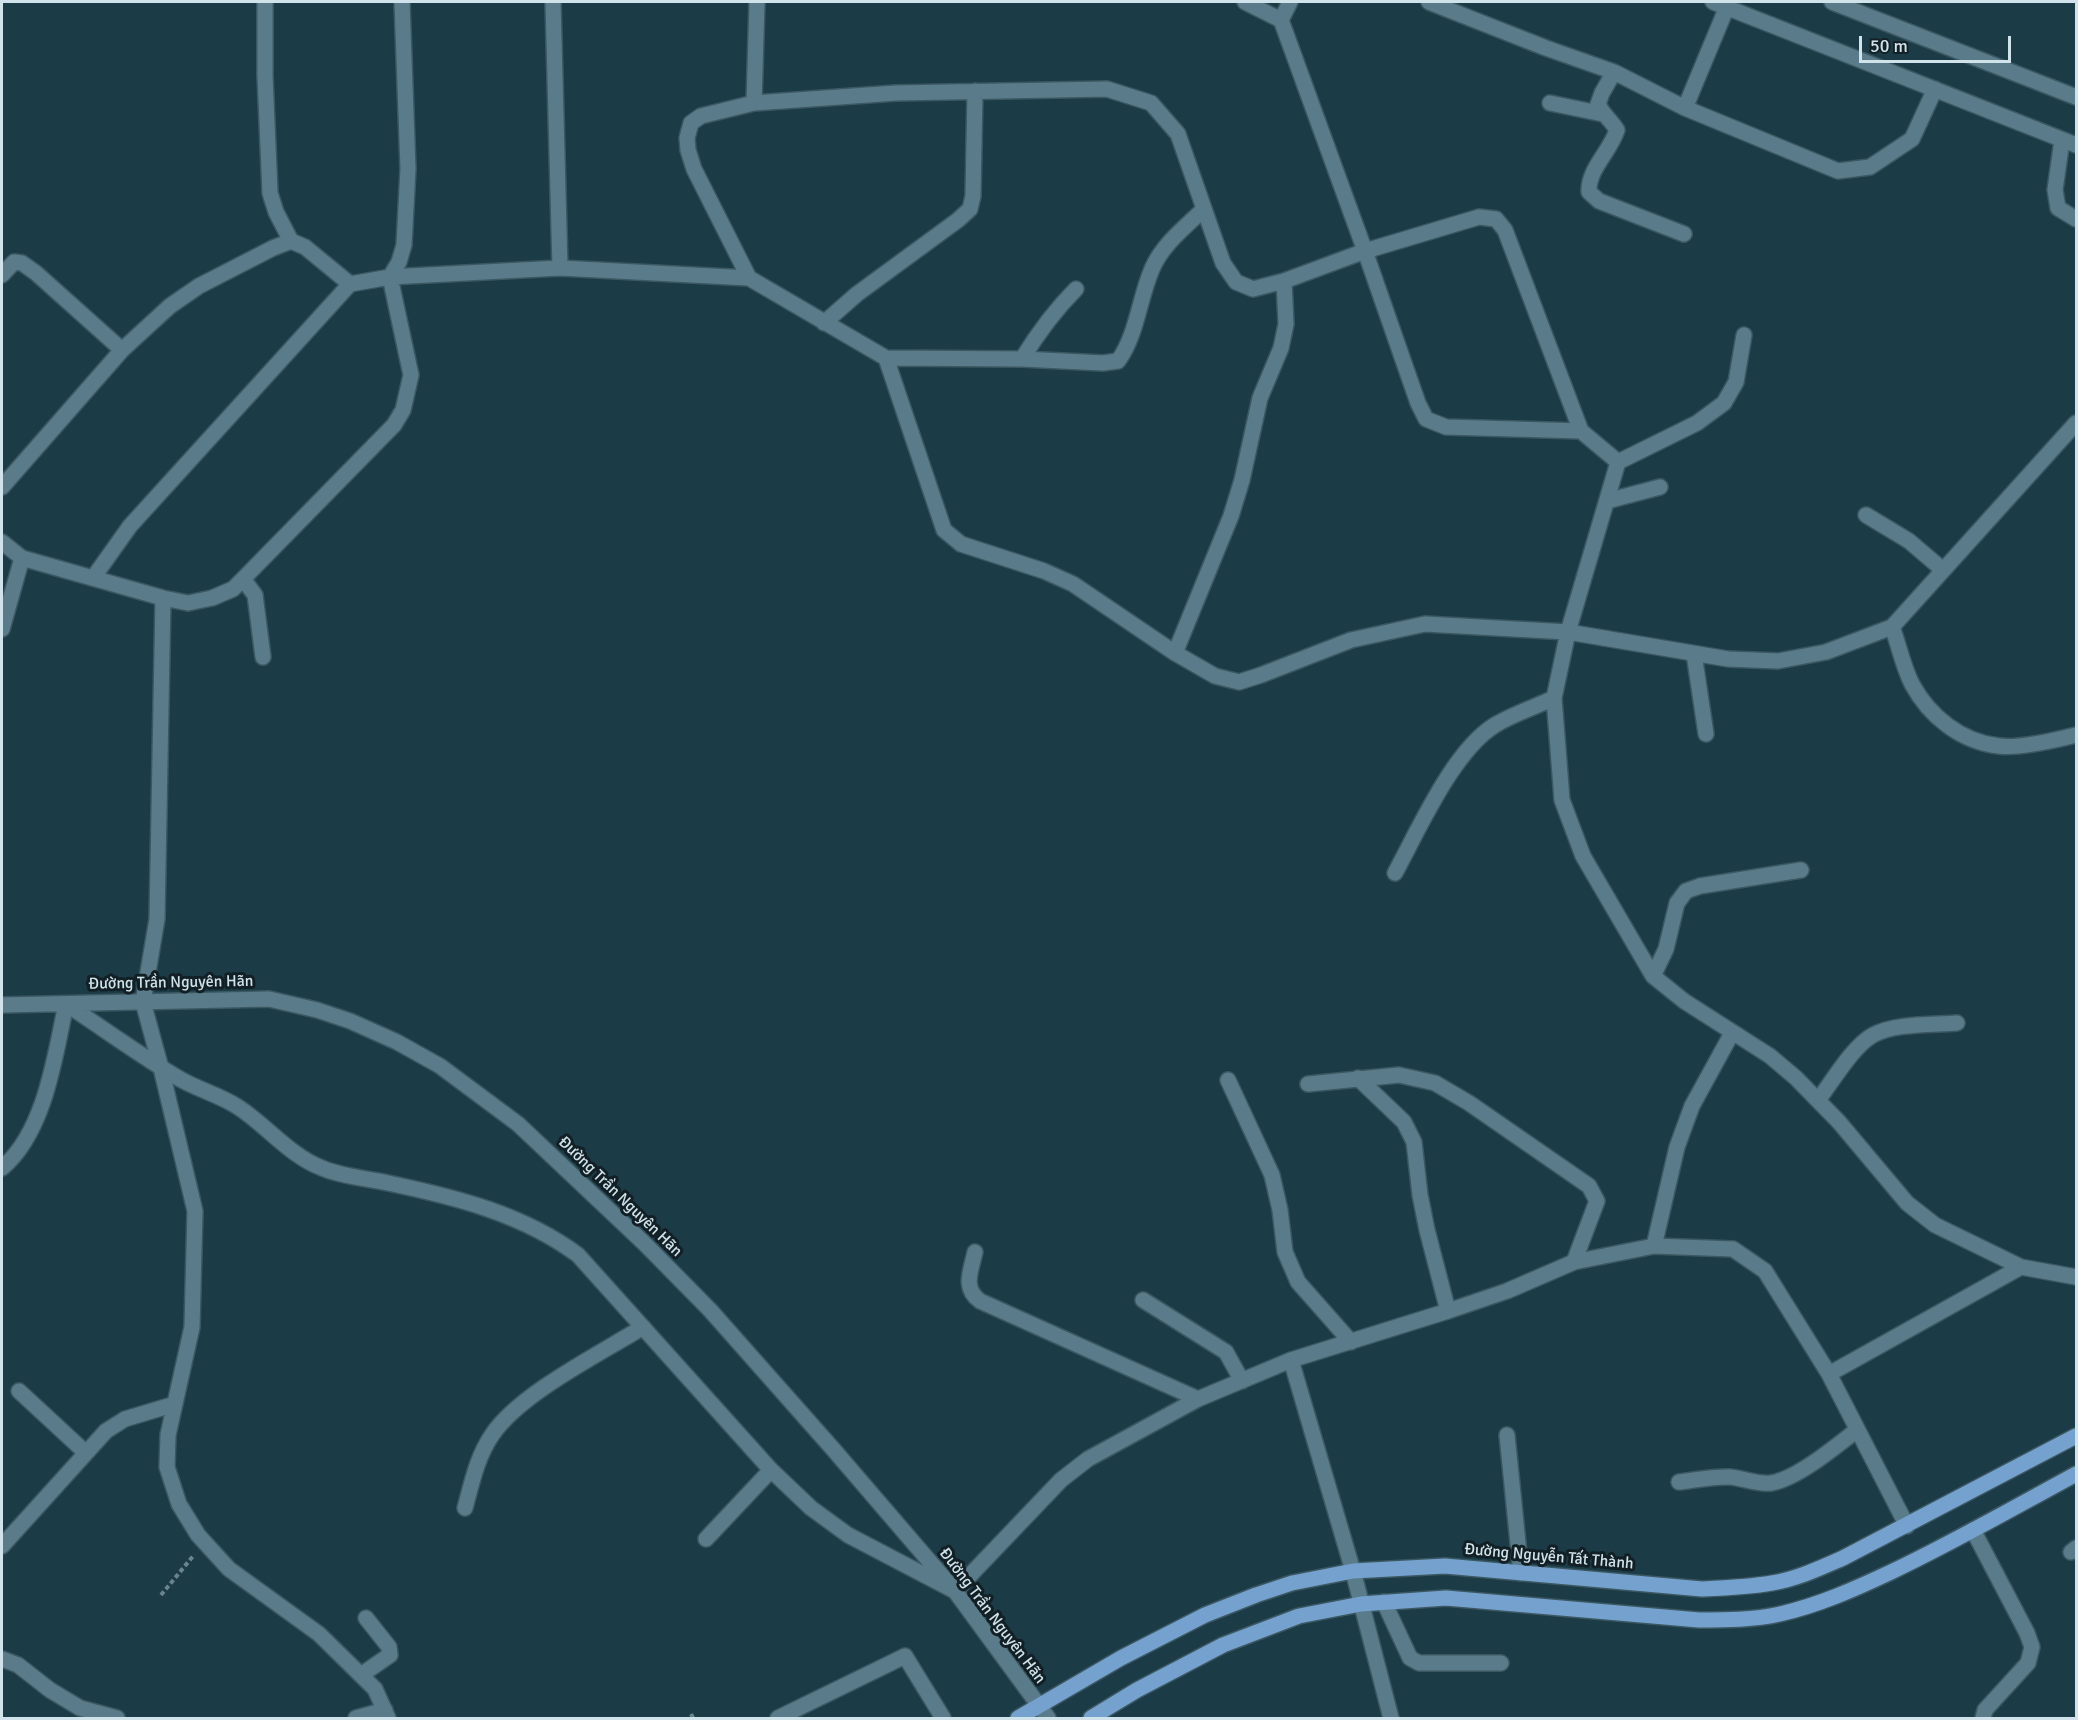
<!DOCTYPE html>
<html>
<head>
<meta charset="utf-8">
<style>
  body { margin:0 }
  #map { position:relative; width:2078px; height:1720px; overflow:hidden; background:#1b3b47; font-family:Signika,sans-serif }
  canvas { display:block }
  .frame { position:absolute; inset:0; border:3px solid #d0e2ea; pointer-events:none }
  .scale { position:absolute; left:1859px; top:36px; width:152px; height:27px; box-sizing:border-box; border:3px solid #d0e2ea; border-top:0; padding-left:8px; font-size:18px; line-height:21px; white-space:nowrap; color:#d0e2ea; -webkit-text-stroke:4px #122026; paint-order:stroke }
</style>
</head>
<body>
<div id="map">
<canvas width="2078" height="1720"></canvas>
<div class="frame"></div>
<div class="scale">50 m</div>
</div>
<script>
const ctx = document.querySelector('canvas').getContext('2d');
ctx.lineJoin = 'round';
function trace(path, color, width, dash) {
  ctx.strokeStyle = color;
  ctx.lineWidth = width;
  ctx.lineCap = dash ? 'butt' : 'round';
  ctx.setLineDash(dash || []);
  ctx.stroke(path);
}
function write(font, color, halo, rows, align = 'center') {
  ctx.font = font + ' Signika,sans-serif';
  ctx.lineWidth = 6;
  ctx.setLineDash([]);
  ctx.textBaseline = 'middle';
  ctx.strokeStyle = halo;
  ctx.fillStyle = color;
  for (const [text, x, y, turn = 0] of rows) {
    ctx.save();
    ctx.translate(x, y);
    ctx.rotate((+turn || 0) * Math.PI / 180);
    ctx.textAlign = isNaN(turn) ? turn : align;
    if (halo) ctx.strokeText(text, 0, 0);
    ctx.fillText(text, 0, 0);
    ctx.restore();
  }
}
const path = new Path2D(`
  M161,1595L194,1555
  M691,1714L693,1718`);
const minor = new Path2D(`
  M265,2V76L270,193L276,212L291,241L305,247L350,284
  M553,2L560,268
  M1245,2L1281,20L1365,251L1418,403L1426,419L1446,427L1581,431
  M1429,2L1546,48L1614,72L1685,108L1838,171L1870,167L1912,139L1935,89
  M1713,2L2076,145
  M1832,2L2076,97
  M1281,20L1290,2
  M1614,72L1602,93L1598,104C1603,115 1611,120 1617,130C1610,152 1588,169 1589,192L1599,201L1684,234
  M754,103L757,2
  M1550,103L1603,114
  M1685,108L1729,2
  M2062,140L2055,190L2058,208L2076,219
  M1204,209C1185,227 1162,245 1152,269C1139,299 1137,335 1118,361L1103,363L1022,359L886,358L749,278L694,169L688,150L687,138L691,123L701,116L754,103L896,93L1107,89L1151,103L1178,134L1223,263L1236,282L1253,289L1284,281L1365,251L1479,217L1496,219L1505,230L1581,431L1618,462
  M2,275L14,262L22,263L36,273L122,350
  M824,323L857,294L958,220L970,209L973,196L975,91
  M886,358L944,530L961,544L1044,571L1073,584L1175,653L1215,676L1239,682L1261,675L1351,640L1425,624L1568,632L1728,659L1778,661L1826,652L1892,627L2076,423
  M1022,359C1038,333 1055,310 1076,289
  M2,487L122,350L170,306L199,286L273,248L291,241
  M1607,501L1660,487
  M1866,515L1909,541L1943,570
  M2,542L22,558L163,598L188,603L212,598L233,589L243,579L394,425L403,410L411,375L390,277L399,262L404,245L408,169L402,2
  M93,578L130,526L350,284L390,277L560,268L749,278
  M243,579L255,595L263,657
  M163,598L157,919L143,1002L161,1068L195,1211L192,1327L168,1435L167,1467L179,1504L198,1535L229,1569L319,1634L375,1689L388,1718
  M1892,627C1899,645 1903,667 1912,684C1929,716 1961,742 1999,746C2019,749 2056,740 2076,735
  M2,629L22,558
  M1175,653L1231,516L1242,480L1260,398L1281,348L1286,324L1284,281
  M1694,654L1706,734
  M1554,698L1568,632L1618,462L1697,423L1724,403L1736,382L1744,335
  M1395,873C1419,829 1453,751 1495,725C1513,714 1535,707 1554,698L1562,800L1583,856L1653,976L1684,1001L1770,1056L1796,1078L1839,1122L1907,1203L1935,1225L2021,1267L2076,1277
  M1653,976L1666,949L1677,903L1686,891L1700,886L1801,870
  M2,1005L269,999L317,1010L350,1021L397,1042L440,1066L518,1124L644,1243L710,1310L833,1449L955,1591L1048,1718
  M1358,1078L1404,1122L1414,1142L1420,1195L1427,1230L1448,1311
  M1228,1080L1272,1175L1280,1210L1285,1252L1298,1282L1351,1342
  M1308,1084L1399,1075L1435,1083L1469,1103L1589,1186L1597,1201L1574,1262
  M1818,1100C1833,1081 1852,1047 1873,1035C1895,1023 1932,1025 1957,1023
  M2,1168C45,1132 55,1056 66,1004C104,1029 141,1056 180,1079C199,1090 220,1095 238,1107C266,1125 290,1156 322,1168C343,1177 366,1178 388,1183C455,1197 523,1214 578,1255L771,1470L811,1508L848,1535L955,1591L1061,1480L1088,1459L1198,1399L1291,1360L1448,1311L1507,1291L1574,1262L1654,1246L1733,1249L1765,1271L1829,1374L1907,1526
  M1654,1246L1677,1147L1692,1106L1732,1033
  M975,1252C971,1271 962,1288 980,1301L1198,1399
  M1143,1300L1226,1352L1242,1381
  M1291,1360L1353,1571L1391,1718
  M1829,1374L2021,1267
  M19,1391L86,1453
  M1507,1435L1521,1573
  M1679,1482C1696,1480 1714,1476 1730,1477C1743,1478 1758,1485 1771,1483C1797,1479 1836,1446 1857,1430
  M465,1508C472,1482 477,1457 492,1435C519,1394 601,1353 643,1327
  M1973,1530L2027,1633L2032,1647L2028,1663L1985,1710L1983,1718
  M706,1539L771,1470
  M2,1546L106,1431L125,1419L175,1404
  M2071,1552L2076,1548
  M1384,1602L1410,1658L1419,1663H1501
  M2,1659L18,1665L50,1690L80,1708L117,1718
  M361,1675L390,1655L389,1647L366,1618
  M356,1718L385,1710
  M778,1718L905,1656L943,1718`);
const major = new Path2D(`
  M1018,1718L1121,1658L1205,1615L1256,1595L1292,1583L1353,1571L1445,1566L1702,1589C1725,1588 1749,1587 1772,1583C1797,1579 1820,1568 1843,1558L2076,1436
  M1091,1718L1137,1690L1223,1645L1299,1616L1361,1604L1446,1598L1699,1620C1726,1620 1753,1620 1780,1614C1819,1605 1855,1589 1891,1572C1954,1542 2015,1507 2076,1474`);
const streetNames = [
  ["Đường Trần Nguyên Hãn",171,983,-1],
  ["Đường Trần Nguyên Hãn",620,1197,44],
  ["Đường Nguyễn Tất Thành",1549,1557,5],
  ["Đường Trần Nguyên Hãn",992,1616,53]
];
trace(minor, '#3b5862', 18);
trace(major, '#3b5862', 18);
trace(path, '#6a848e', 4, [4.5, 3]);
trace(minor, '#5a7c8a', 15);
trace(major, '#75a1ce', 15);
write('16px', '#d0e2ea', '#122026', streetNames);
</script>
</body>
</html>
